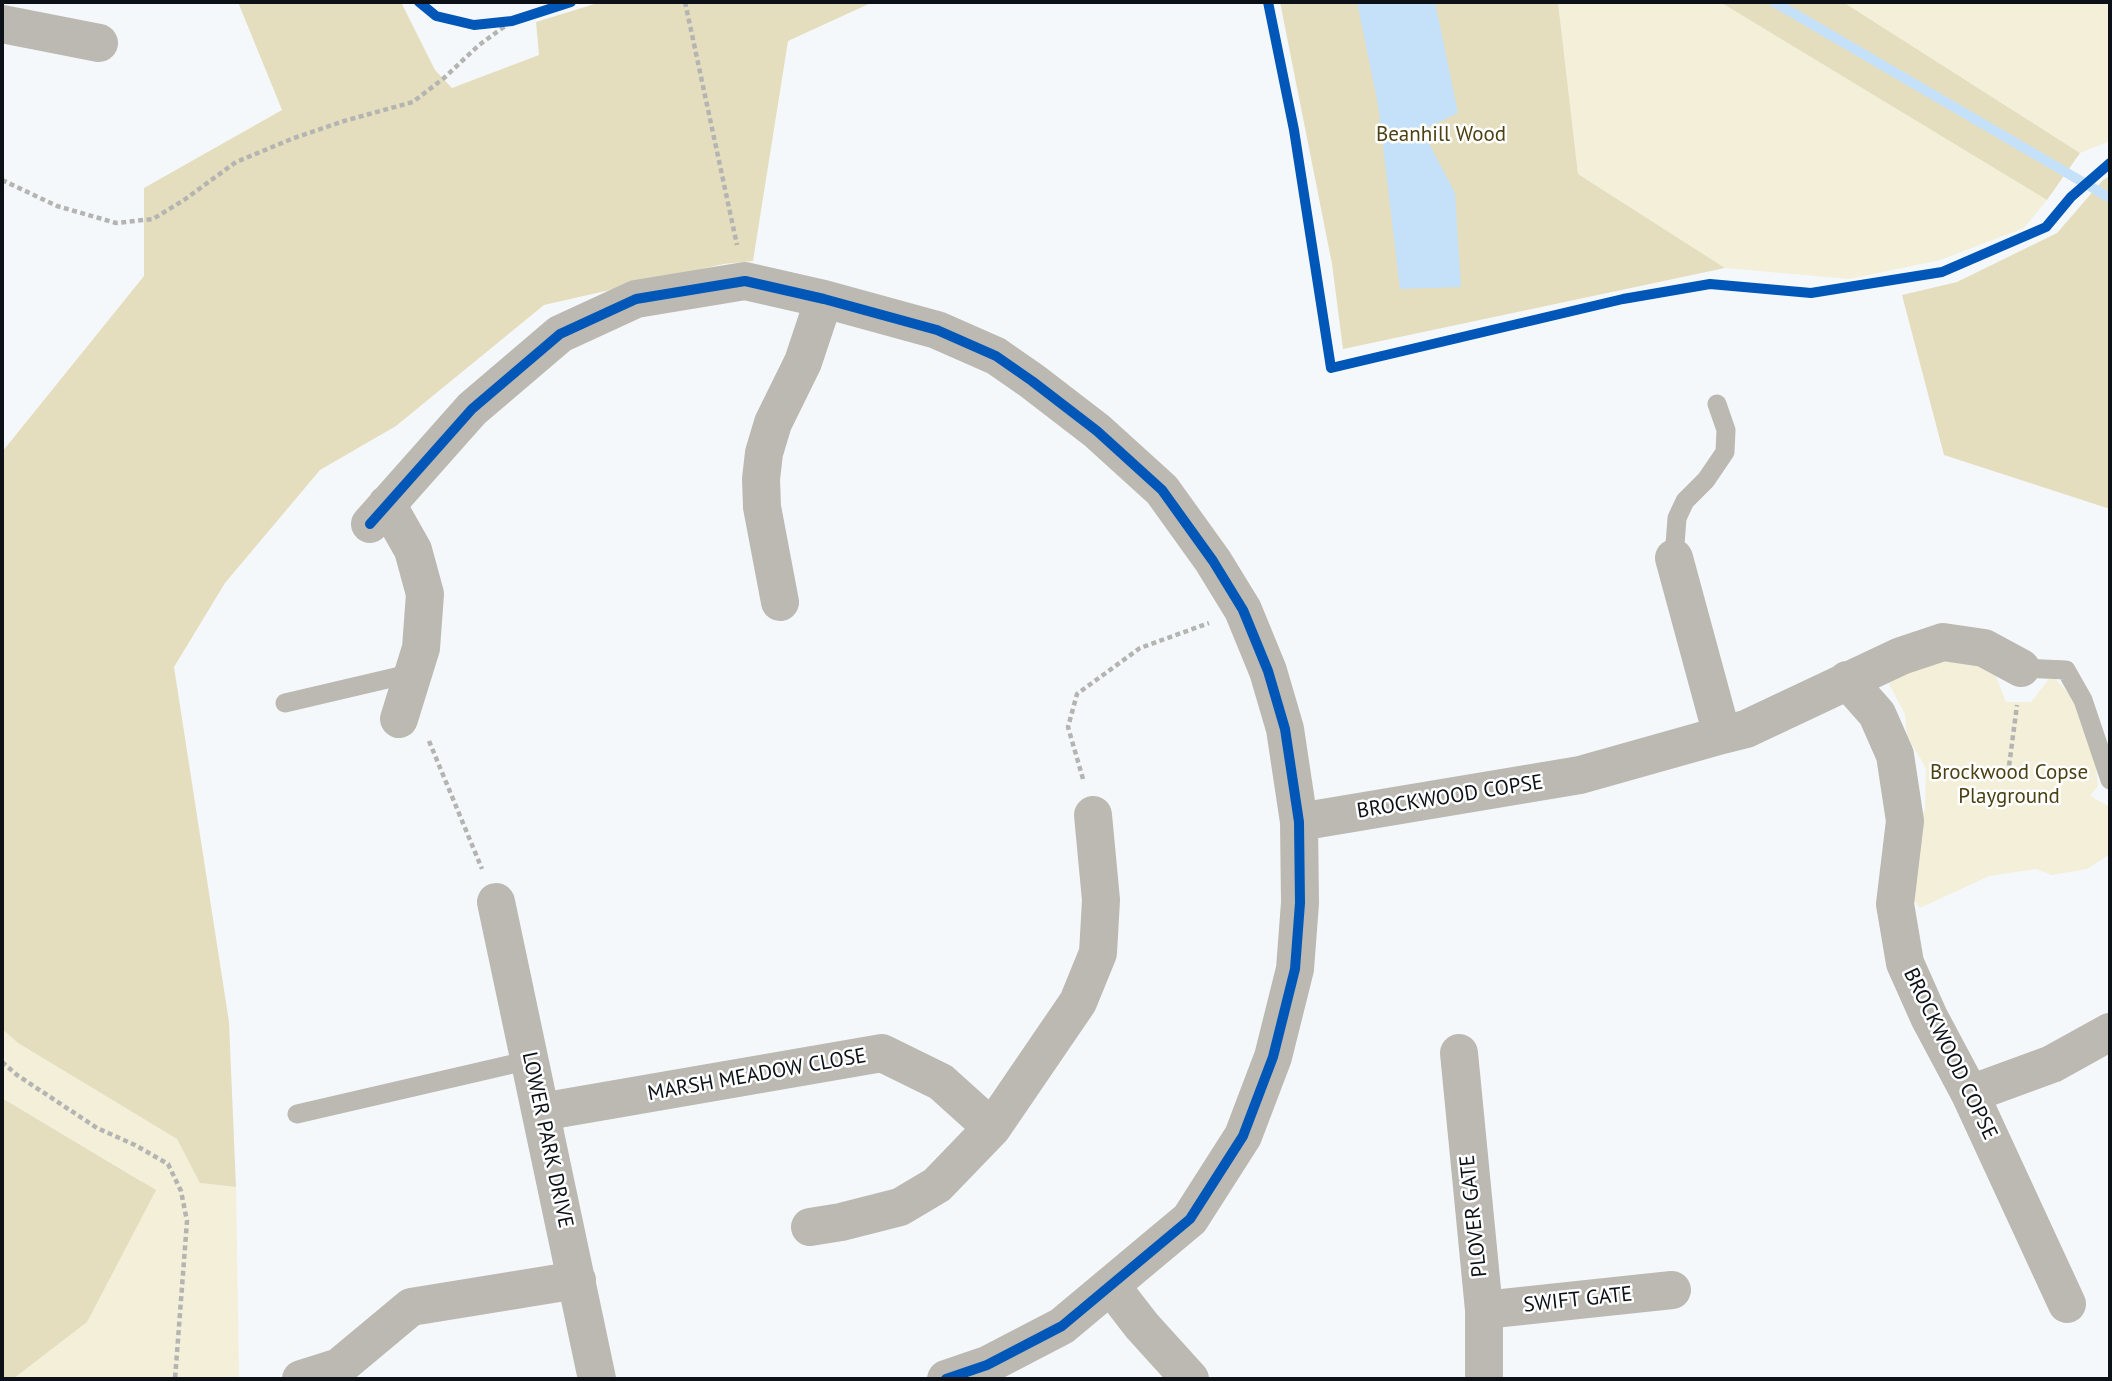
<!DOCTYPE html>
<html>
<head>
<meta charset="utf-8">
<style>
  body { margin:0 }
  #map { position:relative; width:2112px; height:1381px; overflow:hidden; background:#f5f8fa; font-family:"PT Sans",sans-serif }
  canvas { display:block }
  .frame { position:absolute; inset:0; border:4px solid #0b1117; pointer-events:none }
</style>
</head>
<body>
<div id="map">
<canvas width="2112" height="1381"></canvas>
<div class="frame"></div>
</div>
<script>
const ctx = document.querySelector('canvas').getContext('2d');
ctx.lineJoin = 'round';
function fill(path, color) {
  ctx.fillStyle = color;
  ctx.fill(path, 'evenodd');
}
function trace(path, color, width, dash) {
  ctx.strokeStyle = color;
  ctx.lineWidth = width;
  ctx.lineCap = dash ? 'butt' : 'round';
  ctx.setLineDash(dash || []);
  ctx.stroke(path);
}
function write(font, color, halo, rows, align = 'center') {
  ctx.font = font + ' "PT Sans",sans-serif';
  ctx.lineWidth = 5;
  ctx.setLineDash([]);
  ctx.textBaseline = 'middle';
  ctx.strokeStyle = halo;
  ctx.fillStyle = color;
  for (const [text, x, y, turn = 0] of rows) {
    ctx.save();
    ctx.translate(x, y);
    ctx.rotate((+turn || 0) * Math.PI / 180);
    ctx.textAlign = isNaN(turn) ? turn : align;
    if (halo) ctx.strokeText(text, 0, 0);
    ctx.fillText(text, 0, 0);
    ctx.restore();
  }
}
const green = new Path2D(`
  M1558,2H1720L2047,200L2024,228L1940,260L1849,279L1725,268L1578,174Z
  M1843,2H2110V141L2080,153Z
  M1939,652L1970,661L1995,674L2006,702H2031L2052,675L2069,694L2092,734L2098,786L2090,796L2110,807V854L2087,869L2052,875L2036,869L1989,876L1920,908L1908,893L1910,852L1925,808L1926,768L1907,736L1905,714L1889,684L1907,663Z
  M2,1029L18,1043L177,1139L201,1183L236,1187L239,1379H13L87,1322L142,1181L2,1098Z`);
const forest = new Path2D(`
  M238,2H401L435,70L452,88L539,55L536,22L601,2H873L788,41L753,261L724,264L544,305L396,426L320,470L225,583L174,667L229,1022L236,1187L200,1183L177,1139L18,1043L2,1029V452L144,276V188L282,110Z
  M1280,2H1558L1578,174L1725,268L1343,349L1332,264Z
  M1720,2H1843L2080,153L2047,200Z
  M2110,176V509L1944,455L1902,295L1957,282L2057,233L2103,180Z
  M2,1098L156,1190L87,1322L13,1379H2Z`);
const water = new Path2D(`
  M1357,2H1435L1458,113L1422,130L1455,193L1461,287L1400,289L1378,105Z`);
const stream = new Path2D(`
  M1774,2L2110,198`);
const path = new Path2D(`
  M685,2L737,245
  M2,180L57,206L116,223L153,219L184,200L236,162L294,138L344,121L413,102L444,78L479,45L512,21
  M429,741L482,869
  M2008,774L2017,705
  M1083,779L1068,727L1077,694L1140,648L1209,623
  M2,1062L17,1075L97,1128L135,1145L168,1164L181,1191L187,1221L175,1379`);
const service = new Path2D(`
  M1674,558L1677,518L1685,501L1706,480L1725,452L1726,430L1717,404
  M2021,668L2066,670L2083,700L2110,780
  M285,703L413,673
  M297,1114L530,1060`);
const minor = new Path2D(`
  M2,24L99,43
  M387,504L413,550L425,594L421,648L399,719
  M370,524L472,409L560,334L636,299L745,281L824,299L937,330L996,356L1032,381L1097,431L1162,490L1213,561L1243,610L1268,671L1285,729L1299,822L1300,903L1295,969L1273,1057L1243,1136L1190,1219L1062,1326L987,1365L946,1379
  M1674,558L1722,735
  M780,602L762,507L761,479L764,453L773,423L803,362L824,299
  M1847,680L1877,714L1895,755L1905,821L1895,904L1905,963L1929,1017L1970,1094L2067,1304
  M1299,822L1580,775L1722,735L1746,729L1901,656L1943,642L1984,648L2021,668
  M496,902L597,1379
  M1459,1053L1484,1310V1379
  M1970,1094L2052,1064L2110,1032
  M541,1112L882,1053L941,1082L992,1128
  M810,1227L841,1222L900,1207L937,1185L992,1128L1078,1002L1098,953L1101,900L1093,815
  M1111,1286L1142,1326L1190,1379
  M1484,1310L1672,1290
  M301,1379L339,1367L411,1307L577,1280`);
const cycleway = new Path2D(`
  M419,2L436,16L474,25L512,21L571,2
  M1268,2L1294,130L1331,368L1623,299L1710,284L1811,293L1942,272L2046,227L2071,197L2110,163
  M370,524L472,409L560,334L636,299L745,281L824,299L937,330L996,356L1032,381L1097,431L1162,490L1213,561L1243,610L1268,671L1285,729L1299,822L1300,903L1295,969L1273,1057L1243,1136L1190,1219L1062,1326L987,1365L946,1379`);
const parkNames = [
  ["Beanhill Wood",1441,135],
  ["Brockwood Copse",2009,773],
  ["Playground",2009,797]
];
const streetNames = [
  ["BROCKWOOD COPSE",1450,797,-9],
  ["BROCKWOOD COPSE",1950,1054,64],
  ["MARSH MEADOW CLOSE",757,1075,-10],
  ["LOWER PARK DRIVE",547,1140,78],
  ["PLOVER GATE",1474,1216,-96],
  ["SWIFT GATE",1578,1300,-6]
];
fill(green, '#f3efd8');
fill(forest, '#e4debe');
fill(water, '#c5e1fa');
trace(stream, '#c5e1fa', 10);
trace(path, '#b4b5b2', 4.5, [5, 3.5]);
trace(service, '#bbb9b2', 19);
trace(minor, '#bbb9b2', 38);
trace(cycleway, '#0057b8', 10);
write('21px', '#4c4113', '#fff', parkNames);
write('21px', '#0b1117', '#fff', streetNames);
</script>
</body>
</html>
